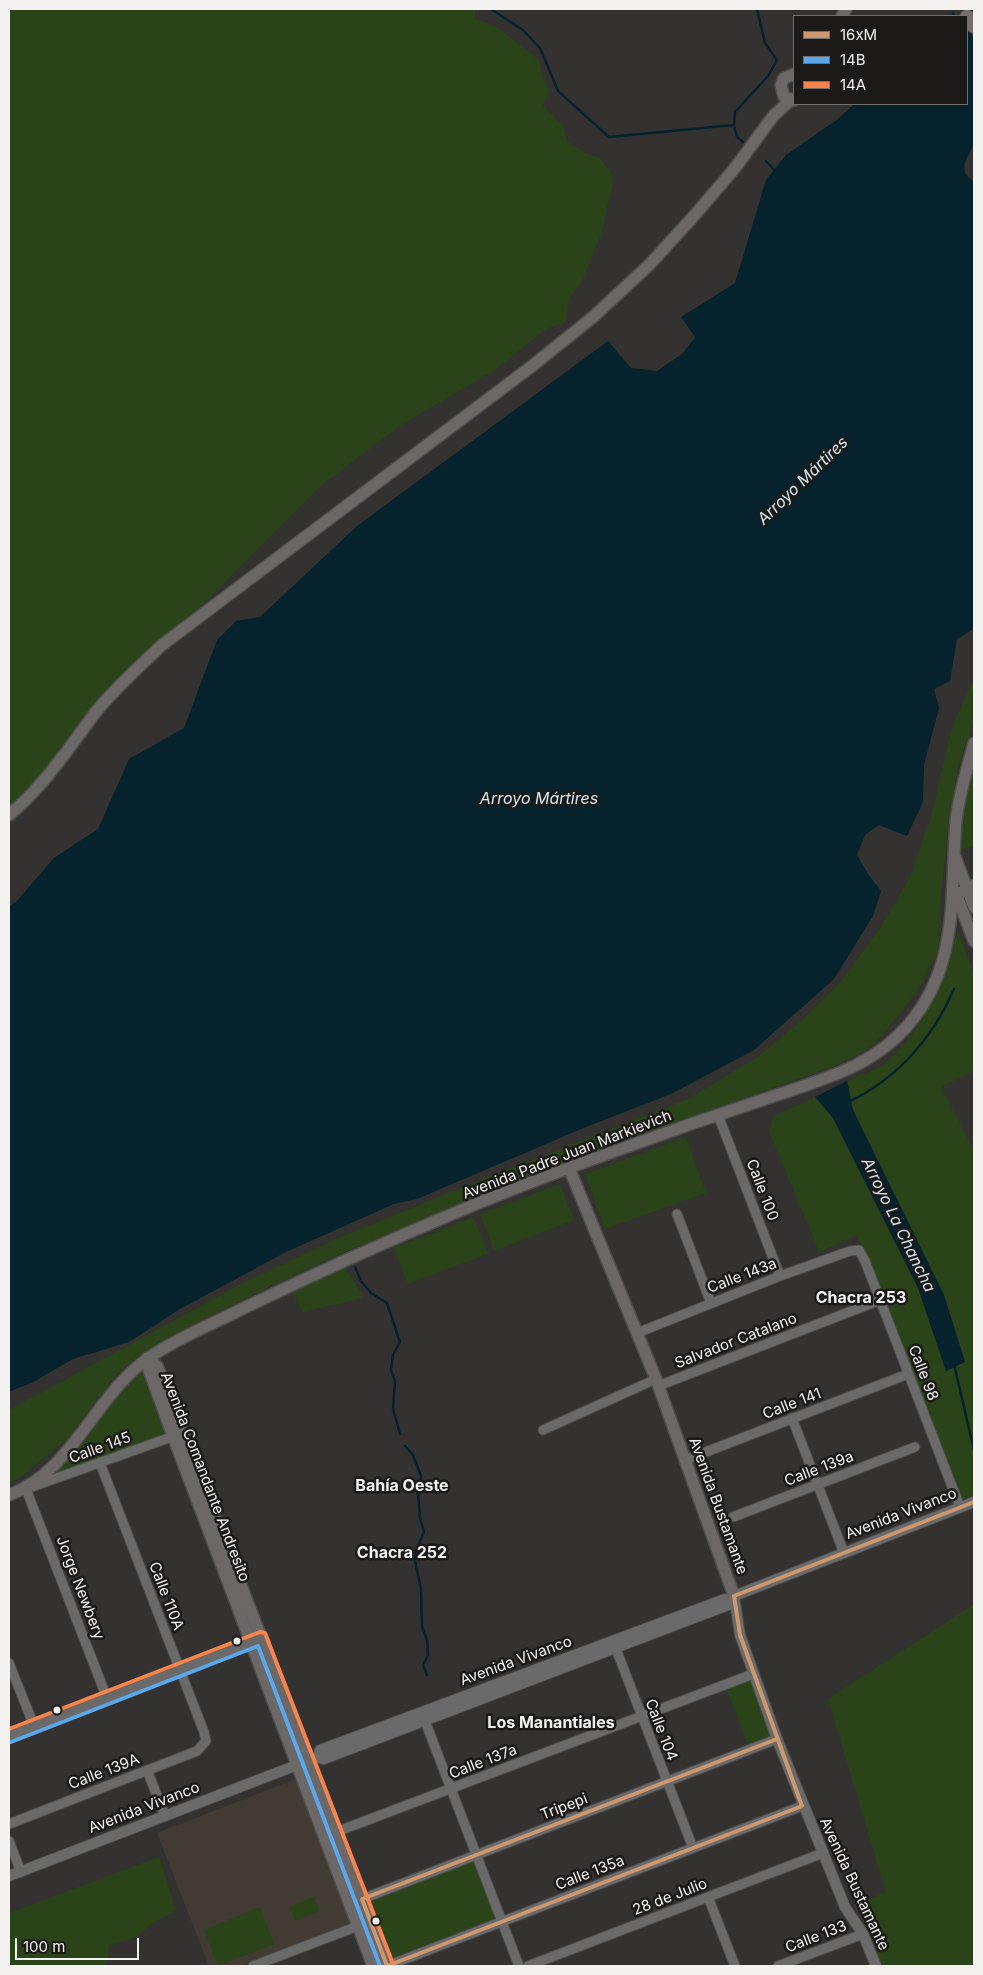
<!DOCTYPE html>
<html>
<head>
<meta charset="utf-8">
<style>
  body { margin:0 }
  #map { position:relative; width:983px; height:1975px; overflow:hidden; background:#333230; font-family:Inter,sans-serif }
  canvas { display:block }
  .frame { position:absolute; inset:0; border:10px solid #f3f2f1; pointer-events:none }
  .legend { position:absolute; left:793px; top:15px; width:175px; height:90px; box-sizing:border-box; background:#1b1a19; border:1px solid #71706f; margin:0; padding:6px 9px; list-style:none; font-size:15px; color:#f3f2f1 }
  .legend li { display:flex; align-items:center; gap:10px; height:25px }
  .legend b { width:25px; border:1px solid #71706f }
  .scale { position:absolute; left:15px; top:1938px; width:124px; height:22px; box-sizing:border-box; border:2px solid #f3f2f1; border-top:0; padding-left:6px; font-size:15px; line-height:18px; white-space:nowrap; color:#f3f2f1; -webkit-text-stroke:4px #1b1a19; paint-order:stroke }
</style>
</head>
<body>
<div id="map">
<canvas width="983" height="1975"></canvas>
<div class="frame"></div>
<ul class="legend">
<li><b style="height:6px;background:#cd976f"></b>16xM</li>
<li><b style="height:6px;background:#5aa8eb"></b>14B</li>
<li><b style="height:6px;background:#f8844c"></b>14A</li>
</ul>
<div class="scale">100 m</div>
</div>
<script>
const ctx = document.querySelector('canvas').getContext('2d');
ctx.lineJoin = 'round';
function fill(path, color) {
  ctx.fillStyle = color;
  ctx.fill(path, 'evenodd');
}
function trace(path, color, width, dash) {
  ctx.strokeStyle = color;
  ctx.lineWidth = width;
  ctx.lineCap = dash ? 'butt' : 'round';
  ctx.setLineDash(dash || []);
  ctx.stroke(path);
}
function write(font, color, halo, rows, align = 'center') {
  ctx.font = font + ' Inter,sans-serif';
  ctx.lineWidth = 5;
  ctx.setLineDash([]);
  ctx.textBaseline = 'middle';
  ctx.strokeStyle = halo;
  ctx.fillStyle = color;
  for (const [text, x, y, turn = 0] of rows) {
    ctx.save();
    ctx.translate(x, y);
    ctx.rotate((+turn || 0) * Math.PI / 180);
    ctx.textAlign = isNaN(turn) ? turn : align;
    if (halo) ctx.strokeText(text, 0, 0);
    ctx.fillText(text, 0, 0);
    ctx.restore();
  }
}
const built = new Path2D(`
  M296,1779L353,1922L243,1966H209L157,1833Z`);
const green = new Path2D(`
  M9,9H475V19L494,25L538,59L543,77L549,90L543,106L562,124L568,142L585,153L600,158L614,177L602,232L583,279L568,301L566,322L546,329L495,370L401,425L322,485L162,645L120,695L96,712L80,745L49,786L37,789L17,820L9,823Z
  M974,678V721L959,764L949,818L941,894L939,943L936,956L918,991L880,1038L863,1052L832,1067L575,1158L344,1252L250,1296L164,1341L135,1359L116,1375L68,1438L21,1477L9,1482V1410L243,1283L336,1239L448,1193L690,1098L757,1057L801,1021L838,985L881,927L910,877L932,814L951,730Z
  M974,757V846L959,850L960,825Z
  M958,930L974,974V1071L941,1087L974,1151V1495L963,1499L857,1235L819,1252L769,1131L774,1116L815,1097L833,1118L918,1288L946,1371L965,1362L944,1295L853,1110L847,1081C858,1076 874,1071 885,1063C928,1027 942,980 958,930Z
  M686,1137L706,1193L605,1229L585,1174Z
  M560,1184L574,1220L494,1251L480,1214Z
  M474,1217L488,1254L408,1284L394,1248Z
  M344,1265L364,1298L303,1312L290,1288Z
  M144,1370L167,1435L42,1480L131,1378Z
  M974,1604V1966H881L856,1904L886,1892L828,1699Z
  M751,1678L773,1735L748,1745L726,1687Z
  M311,1783L383,1966H378Z
  M159,1857L176,1910L150,1925L137,1937L109,1945L108,1962L102,1966H9V1913Z
  M474,1859L497,1921L390,1964L366,1900Z
  M314,1897L320,1911L295,1921L289,1907Z
  M260,1907L274,1944L218,1966L204,1930Z`);
const water = new Path2D(`
  M954,9H974V144C968,157 956,172 974,181V629L957,639L950,681L934,689L939,708L924,765L923,802L907,836L879,825L865,835L857,855L868,874L881,891L873,916L834,979L754,1050L671,1094L586,1127L417,1199L394,1204L286,1252L180,1309L129,1342L73,1359L33,1382L9,1392V906L16,902L54,858L98,829L129,759L184,728L217,640L236,621L260,617L357,526L608,341L631,368L657,371L682,354L695,337L681,317L735,283L766,180L786,155L838,119L854,104H967V16H951Z
  M847,1081L853,1110L944,1295L965,1362L946,1371L918,1288L833,1118L815,1097Z`);
const pier = new Path2D(`
  M951,9H966L974,18V38L967,29V16H956Z`);
const stream = new Path2D(`
  M491,9L523,30L540,48L558,91L609,137L734,125
  M743,142L737,137L734,125L735,112L768,76L777,60L765,43L757,9
  M766,161L775,171
  M848,1102C897,1079 933,1038 954,989
  M355,1267L361,1281L371,1293L387,1303L400,1342L393,1355L391,1370L395,1381L393,1409L400,1434
  M954,1364L974,1450
  M405,1446L413,1455L421,1476L418,1493L420,1518L424,1532L414,1556L421,1589L422,1626L427,1640L428,1655L423,1665L427,1675`);
const minor = new Path2D(`
  M958,899L962,891L974,884
  M718,1115L780,1276
  M677,1214L711,1303
  M637,1333L780,1276L850,1251L859,1250L865,1261L960,1507
  M658,1386L880,1300
  M792,1418L844,1553
  M543,1430L656,1379
  M685,1460L908,1374
  M733,1517L915,1447
  M616,1649L693,1848
  M9,1663L34,1726
  M107,1698L26,1489L177,1435
  M425,1721L519,1966
  M9,1736L255,1641
  M147,1770L165,1816
  M9,1824L197,1751L206,1741L204,1732L100,1463
  M336,1832L753,1674
  M9,1841L21,1872
  M708,1897L735,1966
  M362,1899L777,1739
  M253,1966L358,1926
  M387,1966L802,1806
  M528,1966L823,1853
  M778,1966L863,1934`);
const tertiary = new Path2D(`
  M734,1596L740,1635L777,1739L845,1907L863,1934L876,1966
  M318,1757L320,1750L725,1599L729,1602
  M9,1876L297,1765L318,1757L324,1759L728,1605L734,1596L974,1502`);
const secondary = new Path2D(`
  M842,16L846,9
  M794,74L784,78L781,85L784,97L794,100
  M9,815C44,786 68,749 95,713C115,688 139,667 162,645L532,366L593,317L649,265L693,217L735,168L774,115L791,100
  M955,857L974,907
  M955,891L974,941
  M569,1168L656,1379L734,1596
  M147,1358L157,1366L387,1966
  M147,1358L149,1370L173,1436L373,1966
  M9,1495C73,1472 95,1394 150,1357C179,1337 213,1324 244,1308C314,1274 385,1242 457,1212C535,1179 615,1151 694,1123C724,1113 753,1103 783,1093C831,1077 875,1064 909,1024C960,964 950,894 956,821C959,794 967,769 974,743`);
const primary = new Path2D(`
  M967,17L974,26`);
const bus1 = new Path2D(`
  M734,1596L740,1635L802,1806L387,1966L362,1899L777,1739
  M734,1596L974,1502`);
const bus2 = new Path2D(`
  M11,1742L258,1646L380,1966`);
const bus3 = new Path2D(`
  M9,1729L260,1632L265,1633L393,1964`);
const markers = [
  [237,1641,4.5,"#f3f2f1"],
  [57,1710,4.5,"#f3f2f1"],
  [376,1921,4.5,"#f3f2f1"]
];
const streetNames = [
  ["Avenida Padre Juan Markievich",567,1155,-21],
  ["Calle 100",762,1190,69],
  ["Calle 143a",742,1276,-21],
  ["Salvador Catalano",736,1341,-21],
  ["Calle 98",923,1373,69],
  ["Calle 141",792,1404,-21],
  ["Calle 145",100,1448,-20],
  ["Calle 139a",819,1469,-21],
  ["Avenida Comandante Andresito",205,1477,69],
  ["Avenida Bustamante",718,1506,70],
  ["Avenida Vivanco",901,1514,-21],
  ["Jorge Newbery",80,1588,69],
  ["Calle 110A",166,1596,69],
  ["Avenida Vivanco",516,1661,-20],
  ["Calle 104",661,1730,69],
  ["Calle 137a",483,1762,-21],
  ["Calle 139A",104,1772,-21],
  ["Tripepi",564,1807,-21],
  ["Avenida Vivanco",144,1808,-21],
  ["Calle 135a",590,1873,-21],
  ["Avenida Bustamante",854,1884,65],
  ["28 de Julio",670,1897,-21],
  ["Calle 133",816,1937,-21]
];
const waterNames = [
  ["Arroyo Mártires",803,481,-44],
  ["Arroyo Mártires",539,799],
  ["Arroyo La Chancha",898,1225,64]
];
const neighbourhoodNames = [
  ["Chacra 253",861,1298],
  ["Bahía Oeste",402,1486],
  ["Chacra 252",402,1553],
  ["Los Manantiales",551,1723]
];
fill(built, '#413b34');
fill(green, '#2a4318');
fill(water, '#06222d');
fill(pier, '#333230');
trace(stream, '#06222d', 2.5);
trace(minor, '#4e4d4c', 11);
trace(tertiary, '#4e4d4c', 12);
trace(secondary, '#4e4d4c', 14);
trace(primary, '#4e4d4c', 16);
trace(minor, '#6b6a6a', 9);
trace(tertiary, '#6b6a6a', 10);
trace(secondary, '#6b6867', 11);
trace(primary, '#746e6d', 14);
trace(bus1, '#cd976f', 4);
trace(bus2, '#5aa8eb', 4);
trace(bus3, '#f8844c', 4);
for (const [x, y, r, color] of markers) {
  const dot = new Path2D();
  dot.arc(x, y, r, 0, 2 * Math.PI);
  ctx.fillStyle = color;
  ctx.fill(dot);
  trace(dot, '#1b1a19', 2);
}
write('15px', '#f3f2f1', '#1b1a19', streetNames);
write('italic 16px', '#d2e8f3', '#1b1a19', waterNames);
write('bold 16px', '#f3f2f1', '#1b1a19', neighbourhoodNames);
</script>
</body>
</html>
